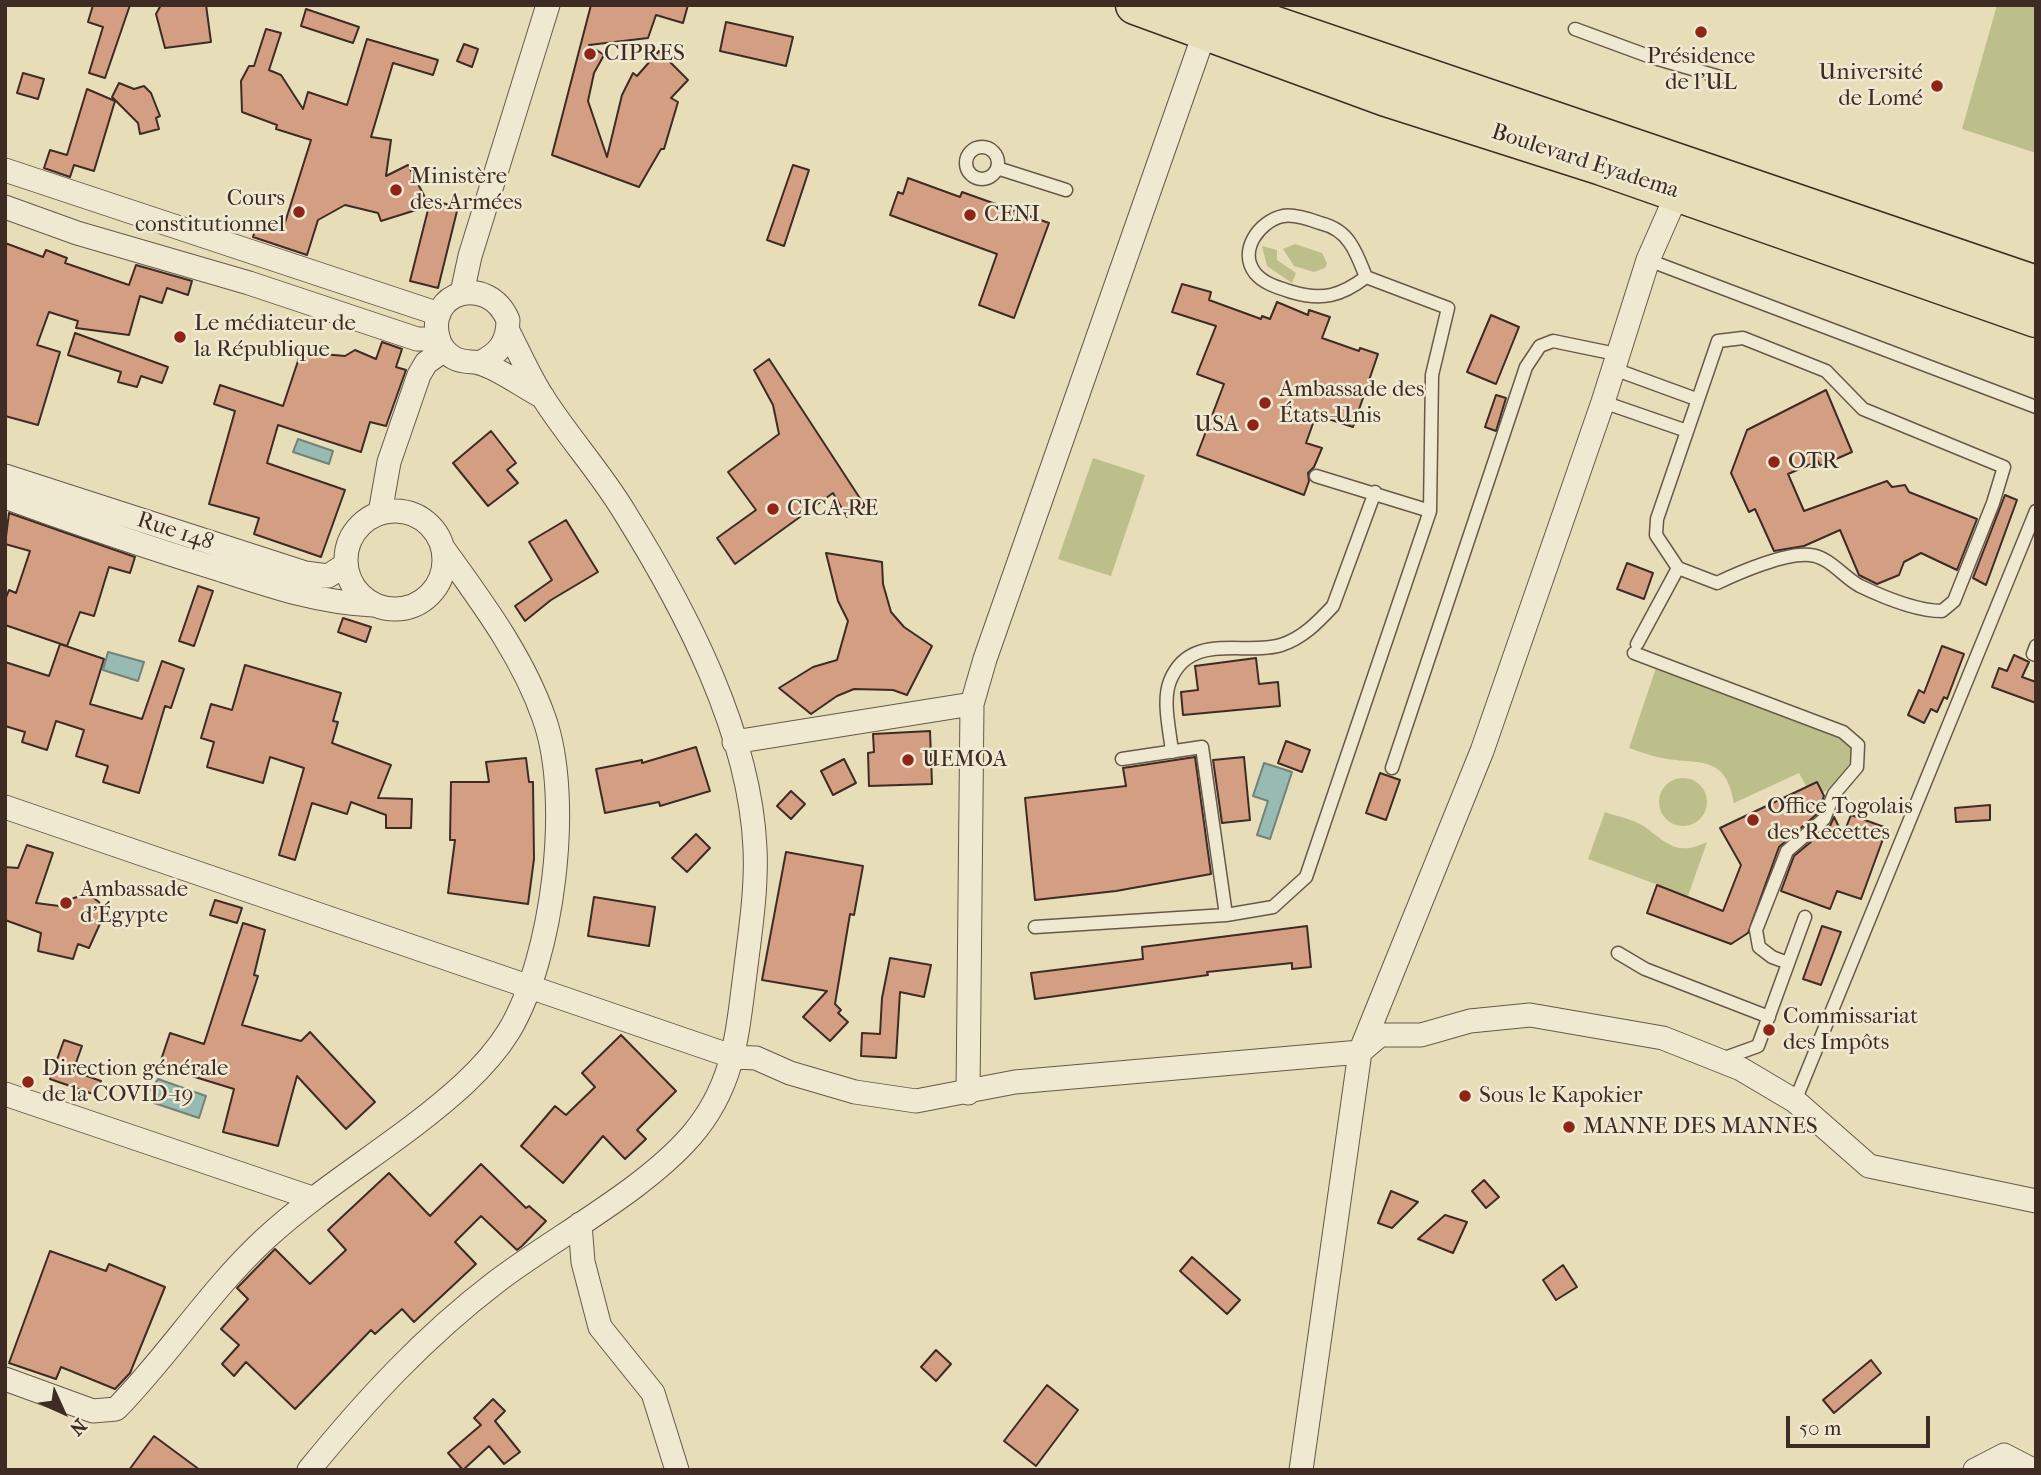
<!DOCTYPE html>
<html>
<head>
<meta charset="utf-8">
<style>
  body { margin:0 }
  #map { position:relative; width:2041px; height:1475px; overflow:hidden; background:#e7ddb9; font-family:"IM FELL French Canon",serif }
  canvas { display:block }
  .frame { position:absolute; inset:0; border:7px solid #3e2c24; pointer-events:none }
  .north { position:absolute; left:28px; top:1377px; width:70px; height:70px; -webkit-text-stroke:5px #efe9d2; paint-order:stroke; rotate:135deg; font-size:19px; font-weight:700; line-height:28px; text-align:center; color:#3e2c24 }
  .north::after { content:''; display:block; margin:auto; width:24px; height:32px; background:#3e2c24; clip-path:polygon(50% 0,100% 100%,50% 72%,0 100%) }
  .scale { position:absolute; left:1786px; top:1416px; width:144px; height:32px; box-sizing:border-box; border:4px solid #3e2c24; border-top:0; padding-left:9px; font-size:21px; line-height:24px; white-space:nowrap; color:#3e2c24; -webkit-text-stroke:5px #efe9d2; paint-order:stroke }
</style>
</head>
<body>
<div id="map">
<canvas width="2041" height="1475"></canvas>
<div class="frame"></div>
<div class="north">N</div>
<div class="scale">50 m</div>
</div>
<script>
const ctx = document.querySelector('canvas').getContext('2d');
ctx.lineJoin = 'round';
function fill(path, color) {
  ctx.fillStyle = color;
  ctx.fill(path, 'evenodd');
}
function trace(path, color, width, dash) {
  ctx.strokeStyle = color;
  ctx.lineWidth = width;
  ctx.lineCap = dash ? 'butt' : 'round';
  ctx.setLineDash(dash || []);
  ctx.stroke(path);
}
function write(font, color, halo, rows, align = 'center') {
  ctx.font = font + ' "IM FELL French Canon",serif';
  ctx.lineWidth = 5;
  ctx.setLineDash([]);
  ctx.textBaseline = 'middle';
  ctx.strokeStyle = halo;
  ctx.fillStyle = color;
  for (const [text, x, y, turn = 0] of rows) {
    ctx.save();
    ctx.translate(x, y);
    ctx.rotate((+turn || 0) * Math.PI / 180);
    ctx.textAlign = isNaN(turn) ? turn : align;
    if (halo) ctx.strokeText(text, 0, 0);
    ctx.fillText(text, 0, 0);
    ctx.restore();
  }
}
const green = new Path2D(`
  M1997,5H2036V153L1962,129Z
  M1295,244L1322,253L1327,263L1325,268L1314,272L1294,266L1283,249Z
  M1262,246L1277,250V260L1296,273L1292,283L1267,266Z
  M1093,458L1145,475L1111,576L1058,559Z
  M1656,668L1841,735L1852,750C1852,773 1832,788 1813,799L1799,773L1734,803C1726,756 1702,764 1667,759C1654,757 1641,752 1629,748Z
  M1659 802a24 24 0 1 1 48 0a24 24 0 1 1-48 0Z
  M1605,812C1616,816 1631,819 1642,825C1665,840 1674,858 1707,842L1688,896L1588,859Z`);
const water = new Path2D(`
  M298,439L333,451L329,464L293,452Z
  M108,652L144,662L138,681L103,670Z
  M1264,763L1292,772L1270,839L1257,835L1268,801L1253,796Z
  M158,1079L206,1096L199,1118L154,1103L157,1096L151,1090Z`);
const building = new Path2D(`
  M93,5H130L105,78L89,73L103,27L88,22Z
  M161,5H206L211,42L165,48L156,14Z
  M591,5H688L683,23L656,15L648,38L589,45L604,55L594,73L588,101L607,157L622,95L633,73L637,76L659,51L688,80L671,98L678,102L664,149H661L639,187L552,155Z
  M306,9L359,27L353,43L301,26Z
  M726,22L793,37L786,66L720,51Z
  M266,29L281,33L269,70L281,75L303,109L308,92L347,105L367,39L438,60L433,75L393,63L371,137L391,140L386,176L408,165L429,205L430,200L458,207L438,288L410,281L429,206L381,221L378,213L345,205L318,220L307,255L253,237L258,221L283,229L311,140L276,129L277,125L242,112L241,81L249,66H254Z
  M464,44L478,49L472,67L457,61Z
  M23,73L44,79L38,99L17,93Z
  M119,83L134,89L144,86L151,93L160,116L156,118L159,129L140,134L138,123L112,97Z
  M87,89L115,101L94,171L74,165L70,177L44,168L50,150L67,155Z
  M793,165L809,170L784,246L767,240Z
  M908,178L960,197L962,192L1049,223L1014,318L979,305L997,254L890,215L898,192L903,194Z
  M5,243L43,257L46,250L67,258L65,263L129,285L136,265L192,281L188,295L167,288L162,303L140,296L129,335L76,328L78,321L49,312L37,345L60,352L38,425L5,416Z
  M1182,284L1211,292L1209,300L1261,319L1262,316L1270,319L1277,302L1308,315L1309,310L1330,317L1322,338L1359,351L1360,348L1378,354L1353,427L1316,415L1306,443L1322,448L1314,467L1308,473L1309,481L1304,495L1197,455L1224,384L1197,374L1216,326L1172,312Z
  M1491,315L1519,327L1496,384L1467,372Z
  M75,333L168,367L162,383L141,376L137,387L118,382L121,372L68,355Z
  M382,342L402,349L396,367L406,370L386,426L370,422L361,452L278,425L267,463L345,490L321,557L254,534L259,518L209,504L235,411L214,404L220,385L283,406L301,352L345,356L355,350L376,359Z
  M769,359L865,506L847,517L833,493L735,564L717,538L756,510L728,472L779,434L773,405L754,370Z
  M1826,390L1852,452L1820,466L1818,461L1788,474L1804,511L1887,481L1892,487L1905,485L1909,492L1977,519L1957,570L1921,553L1904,562L1899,575L1877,584L1859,575L1840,530L1804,546L1774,551L1755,509L1749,512L1731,473L1747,430Z
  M1496,395L1506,398L1496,431L1485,427Z
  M491,431L516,463L507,470L518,483L488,506L453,463Z
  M2005,495L2017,500L1986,585L1973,578Z
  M9,513L135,557L130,573L109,567L94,616L80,612L67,646L5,625V600L9,590L16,593L30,551L5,544Z
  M566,520L598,572L551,600L525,621L515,606L552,580L529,542Z
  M826,553L882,562L883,584L891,612L904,627L932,646L907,695L893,690L854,689L837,696L811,714L779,688L813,667L837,660L848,621L838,601Z
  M1627,563L1653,573L1644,599L1617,589Z
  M198,586L213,591L194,646L179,641Z
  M343,618L371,627L366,642L338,632Z
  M60,644L104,659L90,704L142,719L162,661L184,669L171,708L165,706L139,793L103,782L108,766L76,756L84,730L56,721L47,750L22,742L25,732L5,726V662L49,676Z
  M1942,646L1964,654L1947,699L1944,697L1937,712L1931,709L1924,723L1908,715L1919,690L1924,693Z
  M2014,655L2029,662L2022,677L2036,682V703L1992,687L1999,668L2007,671Z
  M1256,658L1259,684L1278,682L1280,706L1183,715L1181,692L1198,690L1195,666Z
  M245,665L341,693L333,721L338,722L332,743L391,765L378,798L412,799L411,828H386V815L351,802L347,814L312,803L295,860L279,855L304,768L270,757L263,783L207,767L214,742L201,738L211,704L232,710Z
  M930,731L932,784L869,786L868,753L874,752L873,734Z
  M1286,741L1310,750L1302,772L1278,763Z
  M696,747L710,791L660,806L659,802L605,813L596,769L642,760V763Z
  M1195,757L1211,874L1116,891L1035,900L1025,798L1126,786L1123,768Z
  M1244,757L1250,820L1222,823L1213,760Z
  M526,758L529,782H533L534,859L528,904L448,893L455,840H450L451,782H489L486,762Z
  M844,759L856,783L833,795L821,771Z
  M1380,773L1400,780L1386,820L1366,813Z
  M1817,782L1824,796L1817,814L1779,847L1748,933L1731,944L1647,913L1657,885L1723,911L1741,865L1720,828Z
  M791,791L805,804L791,819L777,806Z
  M1990,805V820L1956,822L1955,808Z
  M1851,815L1887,828L1861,899L1837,891L1830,909L1781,891L1794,856L1830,826L1834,817L1843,835Z
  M696,834L710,848L687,872L672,858Z
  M27,845L53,853L36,903L67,907L69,900L87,893L99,902L103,917L89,948L78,944L73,959L38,951L41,933L5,920V867L18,868Z
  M786,852L863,866L854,915L850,914L835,1004L841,1010L838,1013L848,1022L830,1041L803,1017L827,991L762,980Z
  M594,897L655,907L649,946L588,936Z
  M215,900L242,908L237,923L210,915Z
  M243,923L265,930L254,975L258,976L242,1025L301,1041L310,1032L375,1102L346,1129L297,1076L278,1146L223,1132L234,1089L159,1066L170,1033L204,1044Z
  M1307,926L1311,967L1292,969V963L1207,972L1208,975L1035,999L1031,973L1143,959L1142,947Z
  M1822,926L1841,932L1821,985L1803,979Z
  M890,958L931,965L924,997L900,992L896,1058L861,1056L862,1033L880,1034L882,998Z
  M621,1035L676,1091L637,1130L646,1139L625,1159L603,1136L563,1183L521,1146L555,1106L566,1115L595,1087L582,1073Z
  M64,1040L82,1046L73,1071L101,1081L96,1095L50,1079Z
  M481,1164L526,1208L529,1206L546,1221L522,1246L517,1250L481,1216L455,1242L476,1264L414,1322L402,1309L375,1334L371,1330L295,1409L246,1362L234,1376L222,1364L239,1345L221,1329L248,1299L237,1288L275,1249L310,1284L346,1250L328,1230L389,1173L430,1216Z
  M1484,1180L1499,1197L1486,1208L1472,1191Z
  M1391,1191L1418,1202L1392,1228L1378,1223Z
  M1445,1215L1467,1222L1453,1253L1418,1239Z
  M50,1251L106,1271L109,1264L165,1287L130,1373L115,1389L61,1367L56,1379L9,1363Z
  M1192,1257L1240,1300L1227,1314L1180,1271Z
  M1563,1265L1577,1287L1556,1300L1543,1280Z
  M936,1350L951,1364L936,1381L921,1367Z
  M1871,1360L1881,1373L1834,1413L1823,1400Z
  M1047,1385L1078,1410L1036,1466L1004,1441Z
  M493,1399L505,1411L495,1421L520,1452L504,1464L489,1446L463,1470L448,1453L481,1425L474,1418Z
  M154,1436L200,1470H129Z`);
const service = new Path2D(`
  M1575,29L1651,57L1720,77
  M966 163a16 16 0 1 1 32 0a16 16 0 1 1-32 0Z
  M997,168L1066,190
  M1648,260L2036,407
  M1614,369L1696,399
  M1603,402L1687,431
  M1316,476L1430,511
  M1637,644L1678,568L1656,535L1657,519L1718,341L1743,338L1826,371L1863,409L2004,467L1993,503L1954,601L1942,611C1917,611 1883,597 1860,586C1843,577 1830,557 1810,555C1786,552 1738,573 1717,583L1678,568
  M2036,646L2033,654L2036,655
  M1634,653L1843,732L1858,745L1857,767L1834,794L1824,819L1787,851L1756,930L1759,947L1772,957L1788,963
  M1172,752C1170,731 1162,701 1170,681C1190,631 1245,656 1281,645C1303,638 1318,622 1333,606L1375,492
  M1122,759L1202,747L1226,915
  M1392,768L1526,367L1540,346L1553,341L1616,354
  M1035,927L1226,915L1273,907L1306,877L1430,511L1432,375L1448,308L1366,277C1361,265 1357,253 1350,243C1343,232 1332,226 1320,223C1309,219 1294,214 1283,216C1259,221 1238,251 1255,273C1264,284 1279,288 1292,292C1322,301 1341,296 1366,277
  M1618,953L1645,969L1769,1017
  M1719,1060L1758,1046L1805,917
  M1795,1101L2036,511`);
const minor = new Path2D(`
  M5,170L439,314
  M5,207L77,233L249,283L417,339H438
  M462,293L470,256L548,5
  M479,363C499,354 508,342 508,320C488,273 426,292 438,337C440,346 447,354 454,358C463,363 472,361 480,363C502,370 523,387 543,397
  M5,476L305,573L328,576L345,565
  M5,497C76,523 146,547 218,569C270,586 319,603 373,605
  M346 560a49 49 0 1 1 98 0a49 49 0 1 1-98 0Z
  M380,513L389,462L419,375L426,363L444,350
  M734,742L972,704
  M5,807L734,1057L756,1058L790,1073L855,1092L916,1101L1015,1082L1360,1052L1380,1035H1421L1470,1021L1530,1015L1663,1038L1741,1069L1795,1101L1869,1166L2036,1201
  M968,1093L972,704L985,659L1209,20
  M5,1094L312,1198
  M580,1224L583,1262L600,1327L653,1393L677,1470
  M5,1379L93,1411L116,1409C169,1355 209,1291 265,1239C327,1182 402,1141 464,1084C479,1070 498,1049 509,1031C553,958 573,799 544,718C522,655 481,601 443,548
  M309,1470C366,1400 424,1337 496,1282C555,1237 642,1192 691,1136C734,1086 737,1036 745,974C750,933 757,889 755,848C750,733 685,609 625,513C601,473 569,438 544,399C530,378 520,354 508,331
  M1301,1470L1360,1052L1482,751L1603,402L1648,260L1681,185
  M1975,1470L2004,1455L2033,1470`);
const trunk = new Path2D(`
  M1135,5L1386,97L1602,166L2036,318
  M1214,5L2036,285`);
const markers = [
  [1701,32,7,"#8f2418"],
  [590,54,7,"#8f2418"],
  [1937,86,7,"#8f2418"],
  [396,190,7,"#8f2418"],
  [299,212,7,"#8f2418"],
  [970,215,7,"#8f2418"],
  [180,337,7,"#8f2418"],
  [1265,403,7,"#8f2418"],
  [1253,425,7,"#8f2418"],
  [1774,462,7,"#8f2418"],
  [773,509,7,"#8f2418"],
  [908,760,7,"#8f2418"],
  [1753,820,7,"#8f2418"],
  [66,903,7,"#8f2418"],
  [1769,1030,7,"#8f2418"],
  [28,1082,7,"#8f2418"],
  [1465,1096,7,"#8f2418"],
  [1569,1127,7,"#8f2418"]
];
const poiNames = [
  ["CIPRES",604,54],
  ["Présidence",1701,57,"center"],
  ["de l'UL",1701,83,"center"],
  ["Université",1923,73,"right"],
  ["de Lomé",1923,99,"right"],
  ["Ministère",410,177],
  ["des Armées",410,203],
  ["Cours",285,199,"right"],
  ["constitutionnel",285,225,"right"],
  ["CENI",984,215],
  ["Le médiateur de",194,324],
  ["la République",194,350],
  ["Ambassade des",1279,390],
  ["États-Unis",1279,416],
  ["USA",1239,425,"right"],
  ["OTR",1788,462],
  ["CICA-RE",787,509],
  ["UEMOA",922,760],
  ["Office Togolais",1767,807],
  ["des Recettes",1767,833],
  ["Ambassade",80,890],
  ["d'Égypte",80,916],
  ["Commissariat",1783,1017],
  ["des Impôts",1783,1043],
  ["Direction générale",42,1069],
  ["de la COVID-19",42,1095],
  ["Sous le Kapokier",1479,1096],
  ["MANNE DES MANNES",1583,1127]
];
const streetNames = [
  ["Boulevard Eyadema",1585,162,18],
  ["Rue 148",175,532,18]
];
fill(green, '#bdbf8a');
fill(water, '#97bbb2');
trace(water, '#738279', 2);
fill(building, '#d49e82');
trace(building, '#3e2c24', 2);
trace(service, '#685849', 15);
trace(minor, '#685849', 25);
trace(trunk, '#3e2c24', 41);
trace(service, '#efe9d2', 12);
trace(minor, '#efe9d2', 23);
trace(trunk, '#e7ddb9', 38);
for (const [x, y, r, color] of markers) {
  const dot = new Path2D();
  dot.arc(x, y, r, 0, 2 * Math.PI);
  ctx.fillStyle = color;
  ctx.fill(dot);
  trace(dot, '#efe9d2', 2.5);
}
write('23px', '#3e2c24', '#efe9d2', poiNames, 'left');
write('23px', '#3e2c24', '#efe9d2', streetNames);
</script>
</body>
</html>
